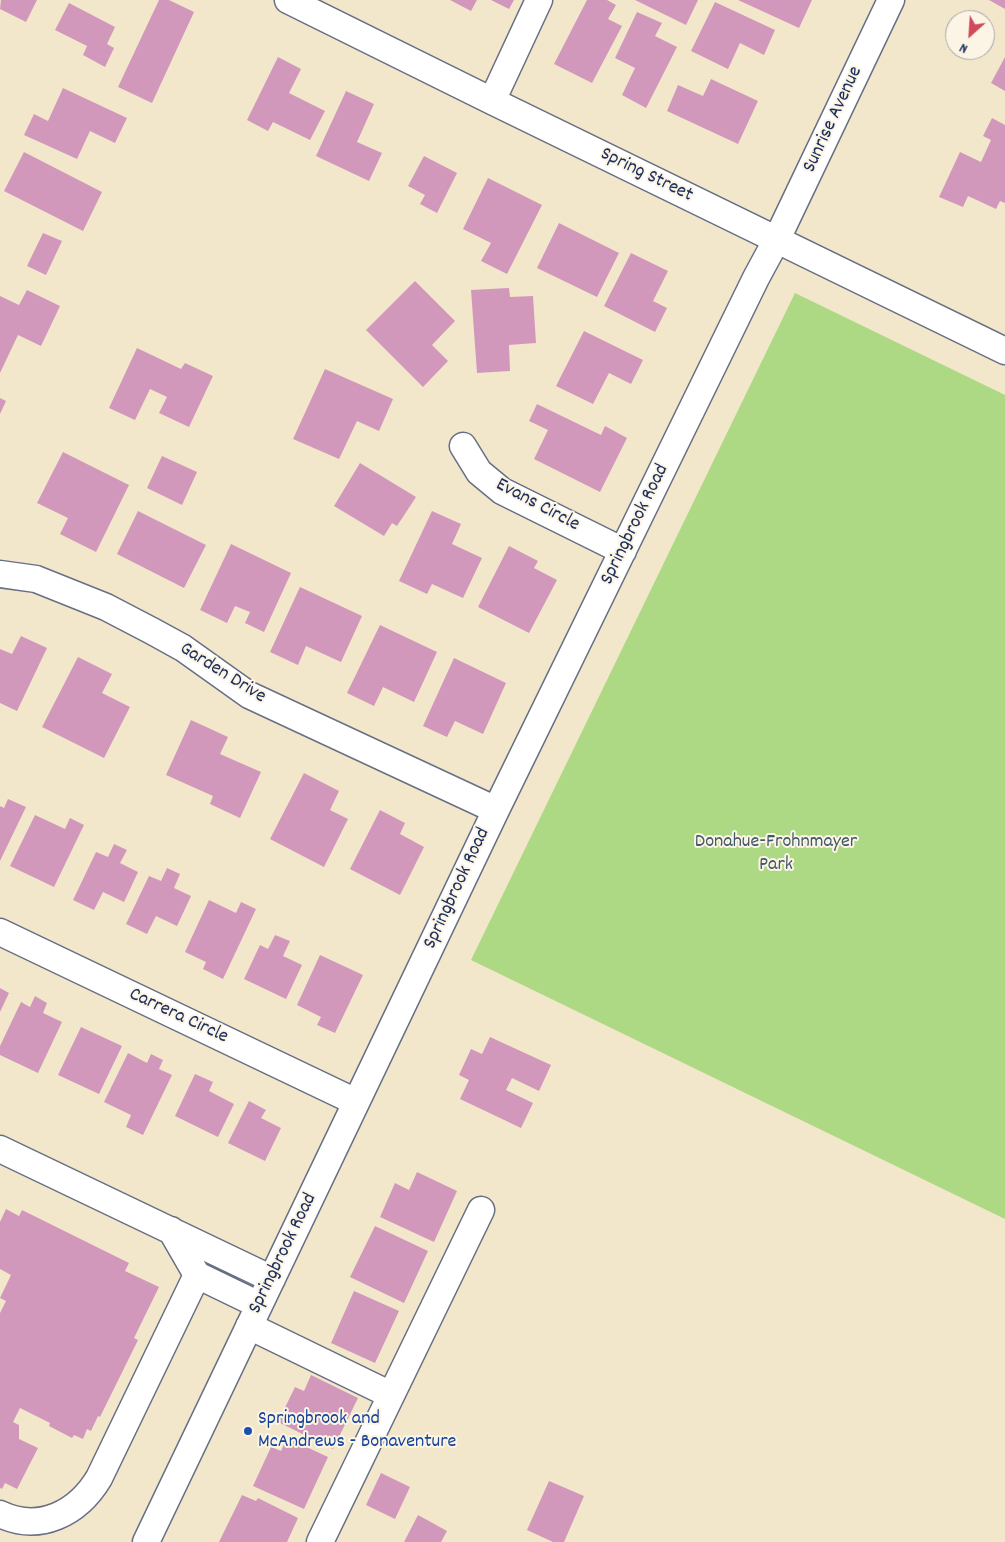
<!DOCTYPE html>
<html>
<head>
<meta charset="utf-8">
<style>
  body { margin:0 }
  #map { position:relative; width:1005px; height:1542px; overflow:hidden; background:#f3e7cb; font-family:Dekko,sans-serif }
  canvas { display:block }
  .north { position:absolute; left:945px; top:10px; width:50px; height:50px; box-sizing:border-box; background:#fcf5e5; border:1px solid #a2a6af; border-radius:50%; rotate:206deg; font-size:14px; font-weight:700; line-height:20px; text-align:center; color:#1b2f5e }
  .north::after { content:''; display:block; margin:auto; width:18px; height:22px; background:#d1495b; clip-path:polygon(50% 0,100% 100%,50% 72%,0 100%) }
</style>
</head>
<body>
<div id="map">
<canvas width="1005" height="1542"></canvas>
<div class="north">N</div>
</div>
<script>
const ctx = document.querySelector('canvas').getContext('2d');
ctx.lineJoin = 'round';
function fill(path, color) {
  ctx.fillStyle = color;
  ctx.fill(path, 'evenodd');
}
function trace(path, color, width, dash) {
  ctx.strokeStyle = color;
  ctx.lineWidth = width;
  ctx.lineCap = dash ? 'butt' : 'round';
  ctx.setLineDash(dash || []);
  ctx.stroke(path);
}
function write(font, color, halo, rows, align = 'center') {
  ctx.font = font + ' Dekko,sans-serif';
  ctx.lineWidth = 4;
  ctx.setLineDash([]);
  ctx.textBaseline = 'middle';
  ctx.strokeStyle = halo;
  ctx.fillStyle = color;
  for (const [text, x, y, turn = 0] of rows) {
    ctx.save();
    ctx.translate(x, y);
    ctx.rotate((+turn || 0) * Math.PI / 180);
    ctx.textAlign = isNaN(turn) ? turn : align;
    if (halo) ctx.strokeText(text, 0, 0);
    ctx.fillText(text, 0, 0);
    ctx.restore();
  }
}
const green = new Path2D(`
  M795,293L1005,395V1219L471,960Z`);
const building = new Path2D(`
  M1,0H37L26,22L0,9Z
  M159,0H169L194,12L152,103L118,87Z
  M450,0H477L471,11Z
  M491,0H514L509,9Z
  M587,0H607L616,5L608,19L622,26L592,83L554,64Z
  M635,0H698L686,25Z
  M738,0H812L799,28Z
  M989,0H1005V9Z
  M715,2L775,30L764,55L740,43L728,69L691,51Z
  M69,3L115,27L107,44L114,48L105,67L83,55L87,46L55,30Z
  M637,12L662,23L655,36L677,47L646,108L622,95L635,68L615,58Z
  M278,57L301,69L289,93L325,111L310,140L273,122L268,131L247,120Z
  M1005,57V91L991,83Z
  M711,79L758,101L738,144L667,111L678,85L703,96Z
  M63,88L127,118L115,143L90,131L77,159L24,135L34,114L48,121Z
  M346,91L374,104L357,142L382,153L369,181L316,156Z
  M992,118L1005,125V203L1000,201L996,209L968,196L963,207L939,197L960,152L981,162L991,140L983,136Z
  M24,152L102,192L83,231L4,191Z
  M424,156L457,173L437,213L420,204L425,195L408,186Z
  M488,178L542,205L507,274L481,261L491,243L463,229Z
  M559,223L619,253L597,297L537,268Z
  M43,233L62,241L46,275L27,266Z
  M631,253L668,271L653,301L667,308L655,332L604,306Z
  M415,281L455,321L432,345L448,361L423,387L366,330Z
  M509,288L510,297L533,296L536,343L509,345L510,371L477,373L471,290Z
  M27,290L60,306L41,346L18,335L0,373V296L19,305Z
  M584,331L643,360L631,384L609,373L593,404L556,386Z
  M137,348L181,369L185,363L213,376L189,427L159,413L167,397L150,389L135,420L109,408Z
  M325,369L393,399L379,431L357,421L339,459L293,439Z
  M0,398L6,401L0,414Z
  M537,404L601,435L605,426L627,438L600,492L534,459L548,430L529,421Z
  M63,452L129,485L96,552L60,534L68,518L37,503Z
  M162,456L197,472L182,505L147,488Z
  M360,463L416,497L397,526L392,523L384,536L334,506Z
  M138,511L206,545L184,588L117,554Z
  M432,511L461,524L452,544L482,558L463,598L432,584L427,594L399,581Z
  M231,544L291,573L264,632L245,623L250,612L235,606L227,623L200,610Z
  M509,546L538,561L534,568L557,580L529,633L478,607Z
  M300,587L362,616L341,662L306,646L298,665L270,652Z
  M380,625L437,652L414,702L383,687L374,706L347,693Z
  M21,636L47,648L17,711L0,703V649L12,654Z
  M78,657L112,674L102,693L130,707L104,758L42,727Z
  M454,658L506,683L483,734L455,721L447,737L423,726Z
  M191,720L228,737L220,754L261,772L240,818L210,804L213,796L166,775Z
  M304,773L339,791L330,810L348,819L324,867L270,839Z
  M8,799L26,807L0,861V806L4,808Z
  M380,810L405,823L400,834L424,847L400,895L350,869Z
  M35,815L65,829L70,818L84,825L54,887L10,866Z
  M114,844L127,850L120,863L138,872L124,902L103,892L94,910L73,900L96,852L108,857Z
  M167,868L180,874L174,888L191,896L177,926L156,916L147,934L126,924L149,876L161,881Z
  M209,900L236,913L241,902L256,909L223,979L203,969L206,962L185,952Z
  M275,935L290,941L283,956L302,965L286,999L244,979L260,945L268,949Z
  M320,955L363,975L335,1033L317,1025L321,1017L297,1005Z
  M0,988L9,993L0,1012Z
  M35,996L47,1003L43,1013L62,1022L38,1073L0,1055V1046L21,1002L30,1007Z
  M81,1027L122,1046L99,1094L58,1075Z
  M490,1037L551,1065L539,1091L512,1078L506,1090L533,1103L521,1128L460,1099L469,1080L459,1075L471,1049L482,1054Z
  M128,1053L147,1063L151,1054L163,1060L159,1069L172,1075L143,1135L126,1127L131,1115L104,1102Z
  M195,1074L213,1082L209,1091L234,1104L218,1137L175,1116Z
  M249,1101L266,1110L261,1118L281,1128L265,1161L228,1143Z
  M417,1172L457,1191L434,1242L380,1217L395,1183L409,1190Z
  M6,1209L19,1216L22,1210L129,1263L125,1271L159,1287L134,1338L138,1340L100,1417L98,1416L91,1431L87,1429L83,1439L74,1435L72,1438L49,1426L50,1423L20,1408L13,1422L19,1425V1439L38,1448L17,1489L5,1483L2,1489L0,1488V1313L6,1301L0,1298L11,1275L0,1269V1222Z
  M375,1226L428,1251L404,1303L350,1277Z
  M354,1291L399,1311L375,1363L331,1343Z
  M311,1375L358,1398L333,1449L278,1422L295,1387L304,1391Z
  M287,1438L328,1457L304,1509L253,1486L271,1447L281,1451Z
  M381,1473L410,1487L395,1519L366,1505Z
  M549,1481L584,1496L564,1542H553L527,1530Z
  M242,1495L256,1501L258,1498L298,1518L287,1542H219Z
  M418,1515L447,1531L441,1542H404Z`);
const minor = new Path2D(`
  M288,0L492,101L1005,351
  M492,101L539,0
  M463,446L479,472L502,491L623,551
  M0,574L36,579L106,607L152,631L183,648L249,695L496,810
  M0,932L356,1102
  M0,1149L272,1279
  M197,1275L259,1305
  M249,1326L391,1395
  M0,1514C40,1533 78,1513 99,1478L197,1275L171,1230
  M146,1542L496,810L756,278L777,239L891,0
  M320,1542L481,1210`);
const markers = [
  [248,1431,5,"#1a4fb4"]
];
const streetNames = [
  ["Sunrise Avenue",834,120,-65],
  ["Spring Street",646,176,26],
  ["Evans Circle",537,506,28],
  ["Springbrook Road",636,525,-64],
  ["Garden Drive",222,674,32],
  ["Springbrook Road",458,889,-65],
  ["Carrera Circle",178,1017,25],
  ["Springbrook Road",284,1254,-64]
];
const parkNames = [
  ["Donahue-Frohnmayer",776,843],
  ["Park",776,866]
];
const transitNames = [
  ["Springbrook and",258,1420],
  ["McAndrews - Bonaventure",258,1443]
];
fill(green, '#add884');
fill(building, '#d198bc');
trace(minor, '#676f84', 29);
trace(minor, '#fff', 26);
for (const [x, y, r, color] of markers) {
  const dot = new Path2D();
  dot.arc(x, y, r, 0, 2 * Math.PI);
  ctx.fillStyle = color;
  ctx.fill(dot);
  trace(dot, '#fcf5e5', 2);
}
write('20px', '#1b2f5e', '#fcf5e5', streetNames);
write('20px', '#405968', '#fcf5e5', parkNames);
write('20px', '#164399', '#fcf5e5', transitNames, 'left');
</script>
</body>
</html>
